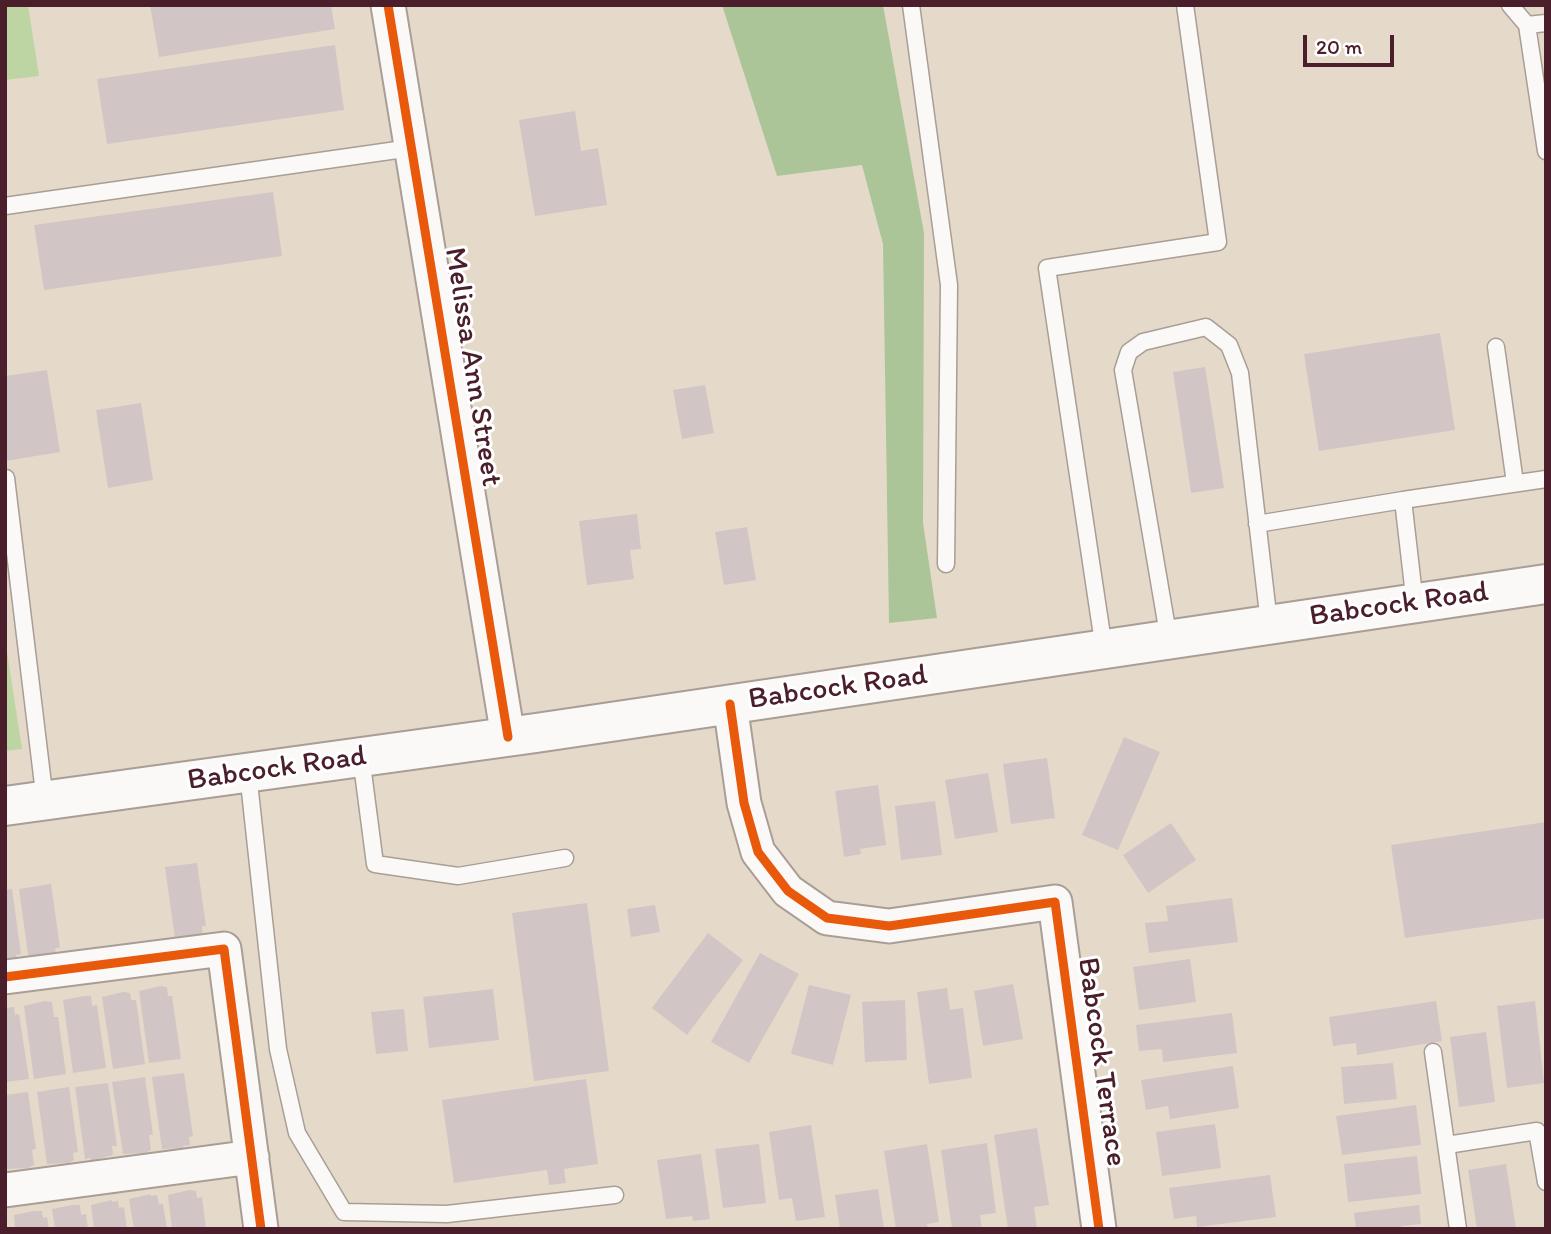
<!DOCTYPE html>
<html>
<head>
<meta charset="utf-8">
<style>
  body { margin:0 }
  #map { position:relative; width:1551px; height:1234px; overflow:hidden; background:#e5dac9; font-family:Itim,sans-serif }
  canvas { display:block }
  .frame { position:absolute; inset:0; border:7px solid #4a1f2b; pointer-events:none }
  .scale { position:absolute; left:1303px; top:35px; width:91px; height:32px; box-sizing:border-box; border:4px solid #4a1f2b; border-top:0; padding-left:9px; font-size:21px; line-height:24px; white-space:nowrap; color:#4a1f2b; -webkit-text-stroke:5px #fff; paint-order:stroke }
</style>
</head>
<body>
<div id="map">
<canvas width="1551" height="1234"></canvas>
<div class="frame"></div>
<div class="scale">20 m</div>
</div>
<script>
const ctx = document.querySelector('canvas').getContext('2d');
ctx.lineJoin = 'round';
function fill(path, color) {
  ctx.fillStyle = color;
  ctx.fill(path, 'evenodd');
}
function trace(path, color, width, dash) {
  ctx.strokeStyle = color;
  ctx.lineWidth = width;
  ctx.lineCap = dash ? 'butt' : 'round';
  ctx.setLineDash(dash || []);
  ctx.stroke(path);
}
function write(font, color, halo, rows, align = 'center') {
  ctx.font = font + ' Itim,sans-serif';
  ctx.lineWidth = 6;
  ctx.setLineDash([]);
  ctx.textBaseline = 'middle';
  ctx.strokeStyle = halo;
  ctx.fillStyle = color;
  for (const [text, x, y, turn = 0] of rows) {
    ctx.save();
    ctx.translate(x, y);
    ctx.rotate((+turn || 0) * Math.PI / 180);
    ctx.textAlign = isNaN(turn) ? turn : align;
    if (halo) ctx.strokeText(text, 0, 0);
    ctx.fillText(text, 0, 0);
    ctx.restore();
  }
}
const green = new Path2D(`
  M5,5H28L39,76L5,80Z
  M5,639L22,749L5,751Z`);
const forest = new Path2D(`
  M722,5H883L924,233L923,523L937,618L889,623L883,244L862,165L777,176Z`);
const building = new Path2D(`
  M150,5H331L335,29L159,57Z
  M335,45L344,110L107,144L97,79Z
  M575,111L581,151L598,148L607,205L535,216L519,120Z
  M273,192L282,256L44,290L34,225Z
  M1440,333L1455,430L1319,451L1304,354Z
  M1205,367L1224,488L1191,493L1173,372Z
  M47,370L60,452L5,461V376Z
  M705,385L714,433L682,439L673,390Z
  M141,403L153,480L108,488L96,410Z
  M637,514L641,549L630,550L634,579L587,585L579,521Z
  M747,527L756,580L724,585L715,532Z
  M1124,737L1160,752L1118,850L1082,835Z
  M1047,758L1055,818L1011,824L1003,764Z
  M988,773L998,832L955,839L945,780Z
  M878,785L886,845L860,849L861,854L844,857L835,791Z
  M935,801L942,855L901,860L895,806Z
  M1546,822V918L1405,938L1391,845Z
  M1171,823L1196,860L1148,893L1123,855Z
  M197,863L206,926H202L203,936L175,939L165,867Z
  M51,884L60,948H55L57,957L29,961L19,889Z
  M12,889L21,954L16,955L17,962L5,966V890Z
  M1232,898L1238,942L1149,953L1145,923L1168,921L1166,906Z
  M587,903L609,1071L534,1081L512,913Z
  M655,905L660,932L631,937L627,909Z
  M708,933L743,960L687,1035L652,1008Z
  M760,953L799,974L749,1063L711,1042Z
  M1190,959L1196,1002L1139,1010L1133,967Z
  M1013,984L1023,1039L983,1046L974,991Z
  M809,985L851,995L833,1065L791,1054Z
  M160,986L167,987L168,996H172L181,1059L149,1063L139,991Z
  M947,988L950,1010L963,1008L972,1078L929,1084L917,992Z
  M493,989L499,1040L429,1048L423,997Z
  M123,992L130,993L131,1000H136L145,1064L113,1069L102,997Z
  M84,996H91L92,1006L97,1005L106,1068L73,1073L63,1000Z
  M905,1000L907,1060L865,1062L862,1002Z
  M45,1001L52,1002L54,1017H58L66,1074L34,1079L24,1006Z
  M1436,1001L1442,1041L1357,1055L1356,1043L1333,1046L1329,1017Z
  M1535,1001L1544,1083L1507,1088L1497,1006Z
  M14,1007L15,1015L19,1014L29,1079L5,1082V1008Z
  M404,1009L408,1051L376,1054L371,1012Z
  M1232,1013L1237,1053L1163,1062L1162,1049L1139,1051L1136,1025Z
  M1486,1032L1495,1102L1459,1107L1450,1037Z
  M1393,1063L1397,1099L1344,1104L1341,1067Z
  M1233,1066L1239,1108L1170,1119L1168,1106L1146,1110L1141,1080Z
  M184,1073L193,1136L189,1137L190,1145L183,1146L184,1148L162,1149L152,1077Z
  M145,1077L153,1135H149L151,1150L145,1153L123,1154L112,1082Z
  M586,1079L598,1164L564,1169L566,1183L549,1185L547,1170L454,1183L442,1100Z
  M108,1083L117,1146H112L113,1155L91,1161L90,1158L85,1159L75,1087Z
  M69,1087L78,1152L73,1153L74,1160L69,1163L47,1164L37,1092Z
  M28,1092L36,1149L32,1150L34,1165L28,1168L6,1169L5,1095Z
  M1416,1105L1421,1145L1342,1155L1336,1116Z
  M1215,1124L1221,1168L1162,1176L1156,1132Z
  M811,1125L825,1217L796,1221L792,1198L779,1200L769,1132Z
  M1037,1128L1049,1205L1034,1207L1037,1229H1008L994,1135Z
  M987,1143L996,1213L980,1215L982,1229H952L941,1150Z
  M759,1144L766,1203L723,1208L715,1149Z
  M927,1144L939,1222L927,1224L928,1229H896L884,1151Z
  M701,1154L710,1219L693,1221L692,1216L666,1219L657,1160Z
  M1417,1156L1421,1194L1348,1202L1344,1164Z
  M1506,1164L1516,1229H1477L1468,1170Z
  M1270,1175L1276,1217L1197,1227L1196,1216L1174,1219L1169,1188Z
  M878,1189L884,1229H840L835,1195Z
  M189,1190L196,1191L197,1198L202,1197L206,1229H172L168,1195Z
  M151,1194V1196L157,1195L159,1204H163L167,1229H134L129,1199Z
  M112,1200V1202L118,1201L119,1208L124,1207L127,1229H94L91,1205Z
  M73,1205H80L81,1215L86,1214L88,1229H55L52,1209Z
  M1419,1205L1421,1224L1401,1226L1402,1229H1356L1354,1213Z
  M34,1211H42L43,1218L47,1217L49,1229H15L14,1215Z`);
const service = new Path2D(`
  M911,5L949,285L946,564
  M1510,5L1527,25L1546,151
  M1527,25L1546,23
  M5,206L411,148
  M1496,347L1515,483
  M6,478L45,801
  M1403,500L1546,479
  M1257,524L1403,500L1415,604
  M1169,640L1123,370L1129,352L1143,342L1206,327L1229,345L1240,373L1269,623
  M1104,649L1047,268L1218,242L1185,5
  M361,757L375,864L458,876L565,858
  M248,773L278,1049L297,1133L344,1212L447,1214L615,1195
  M1433,1052L1458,1229
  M1447,1145L1537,1131L1546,1182`);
const minor = new Path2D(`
  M388,5L508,737
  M730,704L744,803L758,852L788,891L827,918L889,926L1055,902L1099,1229
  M5,977L224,949L261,1229
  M5,1190L252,1157`);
const secondary = new Path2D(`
  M5,806L536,733L1546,584`);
const cycleway = new Path2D(`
  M388,5L508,737
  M730,704L744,803L758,852L788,891L827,918L889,926L1055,902L1099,1229
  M5,977L224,949L261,1229`);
const streetNames = [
  ["Melissa Ann Street",472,367,81],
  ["Babcock Road",1399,605,-8],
  ["Babcock Road",838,688,-8],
  ["Babcock Road",277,769,-8],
  ["Babcock Terrace",1101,1062,82]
];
fill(green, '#bdd5a2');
fill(forest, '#acc598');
fill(building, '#d2c5c5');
trace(service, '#a99e95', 19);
trace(minor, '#a99e95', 37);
trace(secondary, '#a99e95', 42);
trace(service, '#fbf9f7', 16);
trace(minor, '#fbf9f7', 33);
trace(secondary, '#fbf9f7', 38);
trace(cycleway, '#e8590c', 9);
write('30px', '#4a1f2b', '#fff', streetNames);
</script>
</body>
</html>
